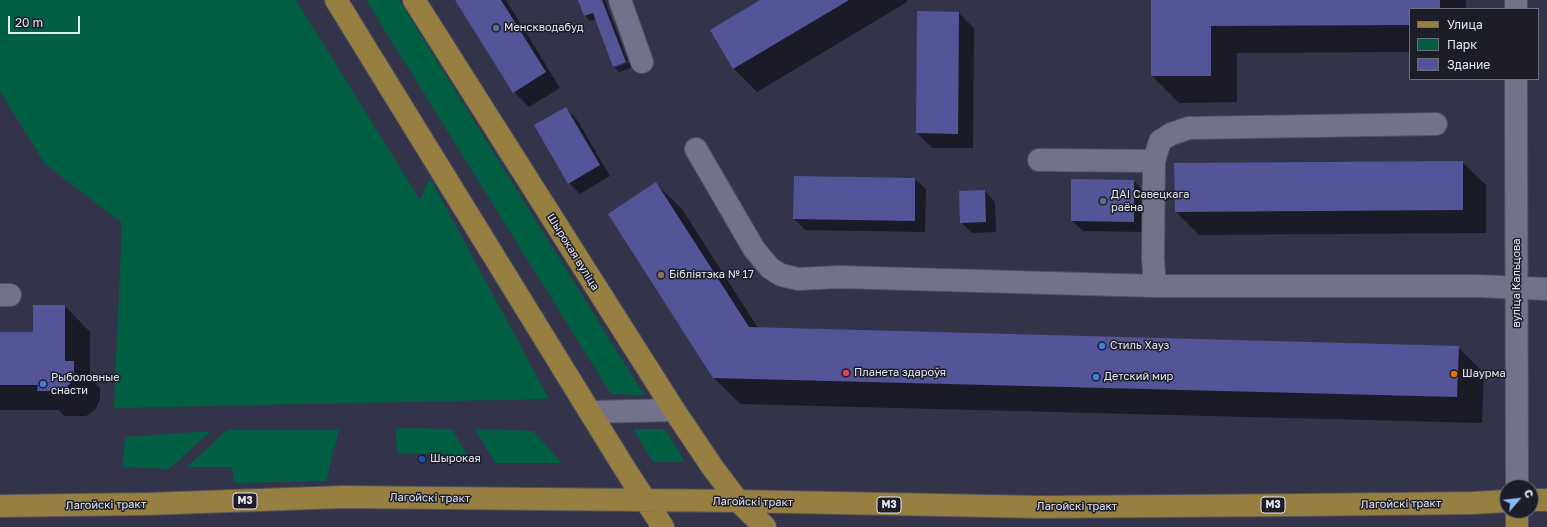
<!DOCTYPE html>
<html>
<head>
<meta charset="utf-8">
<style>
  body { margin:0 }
  #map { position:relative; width:1547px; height:527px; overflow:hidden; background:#333449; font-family:"Golos Text",sans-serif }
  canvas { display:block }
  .legend { position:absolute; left:1409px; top:8px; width:130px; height:72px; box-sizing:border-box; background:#1c1d26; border:1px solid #6d6e79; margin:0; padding:5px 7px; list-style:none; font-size:12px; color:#e7e8f5 }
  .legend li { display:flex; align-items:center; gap:8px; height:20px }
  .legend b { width:20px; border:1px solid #6d6e79 }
  .north { position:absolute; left:1499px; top:479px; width:40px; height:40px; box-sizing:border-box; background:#1c1d26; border:1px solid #6d6e79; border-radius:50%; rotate:62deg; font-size:11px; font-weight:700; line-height:16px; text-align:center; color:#e7e8f5 }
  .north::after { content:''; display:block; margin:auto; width:14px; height:18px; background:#86bbfb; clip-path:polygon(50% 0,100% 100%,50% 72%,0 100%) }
  .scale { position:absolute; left:8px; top:16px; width:72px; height:18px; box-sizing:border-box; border:2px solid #e7e8f5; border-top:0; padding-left:5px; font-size:12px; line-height:14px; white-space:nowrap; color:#e7e8f5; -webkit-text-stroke:3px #1c1d26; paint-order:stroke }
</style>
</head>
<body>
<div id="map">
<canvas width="1547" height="527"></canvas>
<ul class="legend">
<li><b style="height:5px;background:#977e41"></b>Улица</li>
<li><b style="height:11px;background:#005f43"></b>Парк</li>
<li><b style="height:11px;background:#545499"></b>Здание</li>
</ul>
<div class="north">С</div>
<div class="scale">20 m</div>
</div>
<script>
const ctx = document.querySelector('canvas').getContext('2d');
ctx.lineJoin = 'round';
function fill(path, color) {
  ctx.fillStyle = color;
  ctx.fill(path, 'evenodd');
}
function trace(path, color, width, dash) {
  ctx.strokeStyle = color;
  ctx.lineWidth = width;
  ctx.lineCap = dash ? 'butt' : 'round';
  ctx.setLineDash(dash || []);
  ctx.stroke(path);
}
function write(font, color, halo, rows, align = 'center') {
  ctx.font = font + ' "Golos Text",sans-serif';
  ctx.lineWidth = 3;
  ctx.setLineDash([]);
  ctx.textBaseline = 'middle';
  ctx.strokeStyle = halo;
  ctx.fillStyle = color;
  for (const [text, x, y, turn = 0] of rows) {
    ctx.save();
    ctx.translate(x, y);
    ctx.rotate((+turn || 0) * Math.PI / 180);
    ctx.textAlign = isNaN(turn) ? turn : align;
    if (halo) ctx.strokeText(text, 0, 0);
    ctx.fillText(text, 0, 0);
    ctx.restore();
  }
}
const green = new Path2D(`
  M0,0H296L420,200L430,178L549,399L114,408L122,223L45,164L0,91Z
  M366,0H399L644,395L611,394Z
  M396,428L452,429L467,455L397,453Z
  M475,429L533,431L562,463H495Z
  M633,429H665L685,462H653Z
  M227,430H339L326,481L235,483L232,467H187Z
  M211,431L169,469L123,467L125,437Z`);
const shadow = new Path2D(`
  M457,0H506L560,88L529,107L514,92Z
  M579,0H605L628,61L615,65V68L629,62L631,68L619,72L614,67L596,19L590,21L585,16Z
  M762,0H906L907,2L757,92L734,69L711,30Z
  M1152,0H1466V9H1410V52L1237,53V102L1179,103L1152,76Z
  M959,13L974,28L973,148H932L917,133Z
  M565,108L576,118L610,176L580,194L569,183Z
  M1462,162L1486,185V233L1199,235L1176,212Z
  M915,179L926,189L925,232L805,230L794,219Z
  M1134,181L1145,192L1144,232L1083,231L1072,221Z
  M656,184L682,209L758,328L1458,347L1484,373L1482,423L740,404L714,378Z
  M985,191L995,202L996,232L972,233L961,222Z
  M65,306L90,332V379L100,388V399L95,410L86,416H64L59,410H0V333H34Z`);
const building = new Path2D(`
  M455,0H501L546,72L513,93Z
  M578,0H602L626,62L613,67L593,13L584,16Z
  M760,0H849L733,69L710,30Z
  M1151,0H1440V9H1410V25L1211,26V76H1151Z
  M917,11L959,12L958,134L916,133Z
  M566,107L600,165L568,184L534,125Z
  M1463,161V210L1175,212L1174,163Z
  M794,176L915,178V221L793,219Z
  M1071,179L1134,180V222L1071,221Z
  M656,182L749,327L1459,346L1457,397L713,378L608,214Z
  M985,190L986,222L960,223L959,191Z
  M33,305H65V361H74V373L70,384L60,391H37L38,385H0V332H33Z`);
const minor = new Path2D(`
  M620,0L642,62
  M1516,0V9
  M1516,79L1517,487
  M696,149L754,249L770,268L781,275L798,279L839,277L1155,286H1477L1547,289
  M1039,160L1154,161
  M1155,286L1153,259L1154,161L1160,141L1171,134L1189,128L1436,124
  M0,295H10
  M591,412L674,410`);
const major = new Path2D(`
  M336,0L625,469L663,527
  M414,0L674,410L713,468L738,501L765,527
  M1531,500H1547
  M0,506L146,504L343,497L738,501L1040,507L1302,505L1472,503L1507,501
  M1517,511V527`);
const markers = [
  [496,28,4,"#5c6f8a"],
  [1103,201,4,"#5c6f8a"],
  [661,275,4,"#8d6e63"],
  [1102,346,4,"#3f7fe0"],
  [846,373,4,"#e0444e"],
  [1454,374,4,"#e8710a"],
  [1096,377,4,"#3f7fe0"],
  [43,384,4,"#3f7fe0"],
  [422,459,4,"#1a4fb4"]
];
const shields = [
  [245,501,24],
  [889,505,24],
  [1273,505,24]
];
const shieldNames = [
  ["М3",245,501],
  ["М3",889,505],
  ["М3",1273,505]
];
const poiNames = [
  ["Менскводабуд",504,28],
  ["ДАІ Савецкага",1111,195],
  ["раёна",1111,208],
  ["Бібліятэка № 17",669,275],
  ["Стиль Хауз",1110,346],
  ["Планета здароўя",854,373],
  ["Шаурма",1462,374],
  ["Детский мир",1104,377],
  ["Рыболовные",51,378],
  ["снасти",51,391],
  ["Шырокая",430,459]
];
const streetNames = [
  ["Шырокая вуліца",573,252,58],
  ["вуліца Кальцова",1517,283,-90],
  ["Лагойскі тракт",430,498,1],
  ["Лагойскі тракт",753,502,1],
  ["Лагойскі тракт",1401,504,-1],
  ["Лагойскі тракт",106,505,-1],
  ["Лагойскі тракт",1077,507]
];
fill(green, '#005f43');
fill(shadow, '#0007');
fill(building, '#545499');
trace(minor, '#505062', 24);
trace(major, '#505062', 24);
trace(minor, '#72738b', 22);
trace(major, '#977e41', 22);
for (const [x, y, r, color] of markers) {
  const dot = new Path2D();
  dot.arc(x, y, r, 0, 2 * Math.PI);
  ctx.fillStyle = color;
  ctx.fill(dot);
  trace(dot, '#1c1d26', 1.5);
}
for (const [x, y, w] of shields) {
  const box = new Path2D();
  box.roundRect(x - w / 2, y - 8, w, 16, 3);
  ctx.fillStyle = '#1c1d26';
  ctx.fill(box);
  trace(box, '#e7e8f5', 1);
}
write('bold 10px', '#e7e8f5', null, shieldNames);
write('11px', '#e7e8f5', '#1c1d26', poiNames, 'left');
write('11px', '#e7e8f5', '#1c1d26', streetNames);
</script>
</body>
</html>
